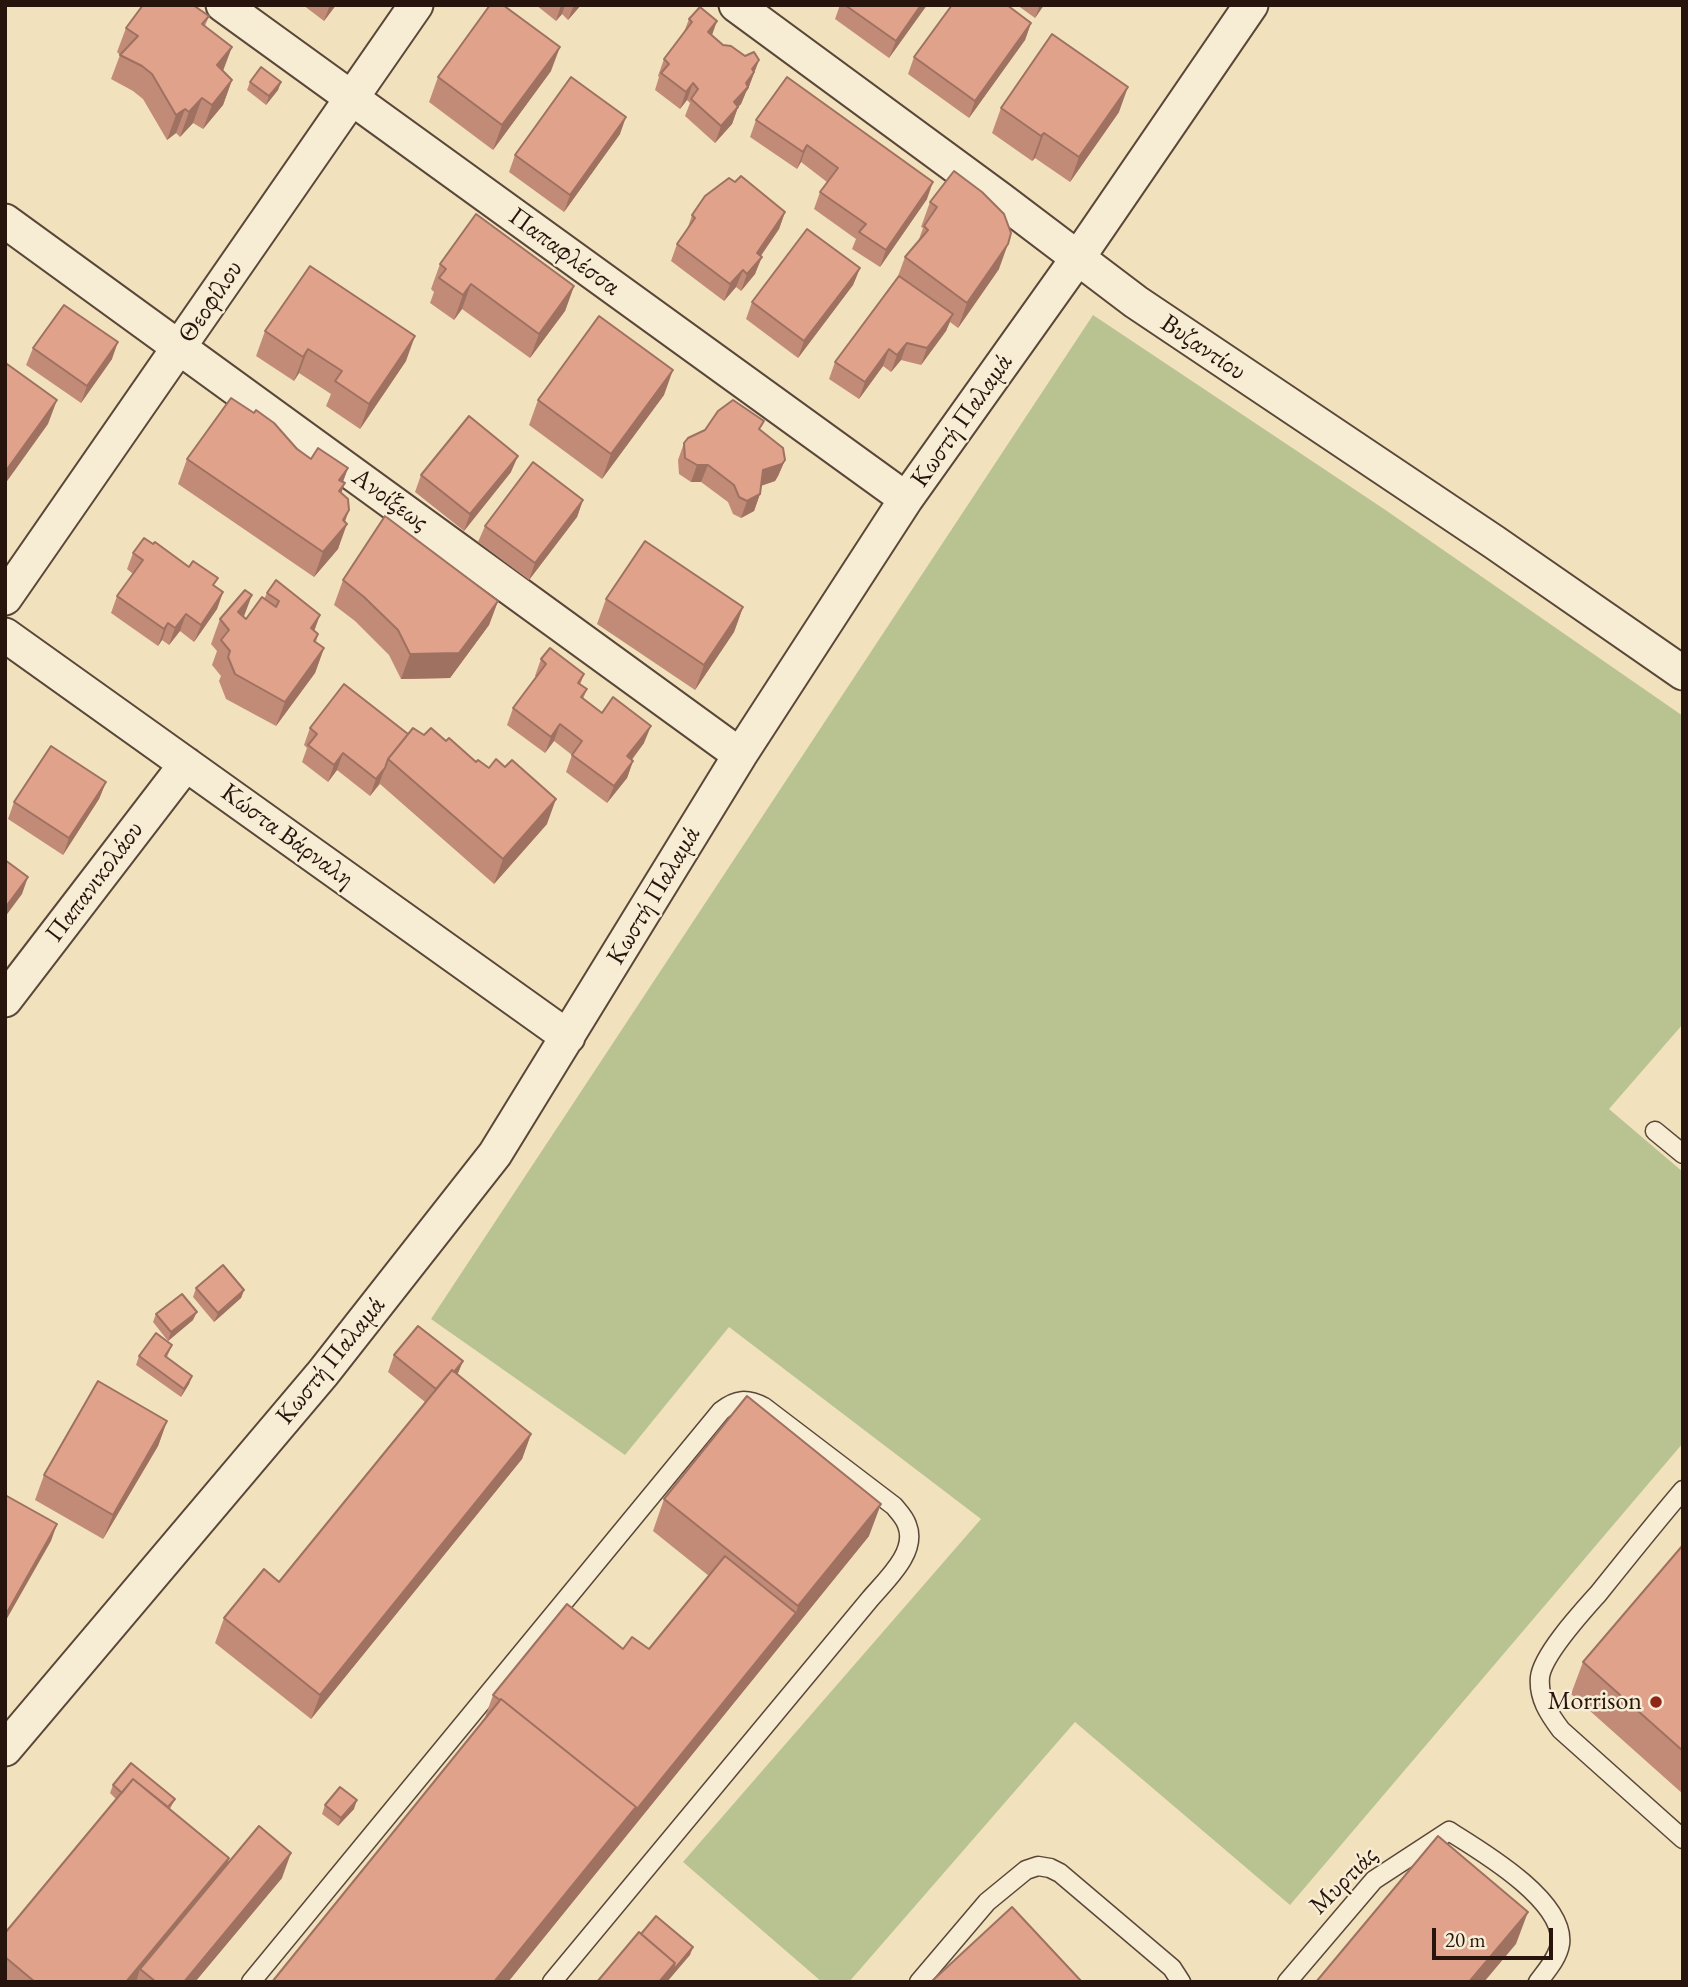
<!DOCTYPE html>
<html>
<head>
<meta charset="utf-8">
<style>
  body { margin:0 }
  #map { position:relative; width:1688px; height:1987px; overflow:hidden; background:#f2e1bd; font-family:"EB Garamond",serif }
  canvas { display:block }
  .frame { position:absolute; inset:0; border:7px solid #27140d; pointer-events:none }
  .scale { position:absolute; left:1432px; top:1928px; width:121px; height:32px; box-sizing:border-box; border:4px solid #27140d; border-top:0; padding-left:9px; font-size:21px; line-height:24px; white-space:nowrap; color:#27140d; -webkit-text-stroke:5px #f7ecd4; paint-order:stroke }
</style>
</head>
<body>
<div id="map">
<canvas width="1688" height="1987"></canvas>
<div class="frame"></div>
<div class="scale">20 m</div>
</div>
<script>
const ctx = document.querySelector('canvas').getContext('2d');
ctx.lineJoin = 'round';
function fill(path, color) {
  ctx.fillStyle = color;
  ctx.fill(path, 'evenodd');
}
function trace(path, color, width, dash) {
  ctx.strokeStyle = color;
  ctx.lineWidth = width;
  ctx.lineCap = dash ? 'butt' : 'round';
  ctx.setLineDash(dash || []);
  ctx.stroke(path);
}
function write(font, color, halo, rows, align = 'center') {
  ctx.font = font + ' "EB Garamond",serif';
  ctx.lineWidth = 5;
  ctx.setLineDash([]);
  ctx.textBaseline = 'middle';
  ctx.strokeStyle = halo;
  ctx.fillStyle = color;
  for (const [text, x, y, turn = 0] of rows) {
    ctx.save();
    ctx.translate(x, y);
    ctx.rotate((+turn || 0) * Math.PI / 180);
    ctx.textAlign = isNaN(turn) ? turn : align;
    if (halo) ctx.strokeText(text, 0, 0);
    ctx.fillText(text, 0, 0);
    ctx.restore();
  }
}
const green = new Path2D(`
  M1093,315L1384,509L1683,716V1024L1609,1109L1683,1172V1443L1290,1905L1075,1722L849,1982H822L683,1862L981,1519L729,1327L625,1455L431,1319Z`);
const service = new Path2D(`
  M1655,1131L1683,1154
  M1683,1490C1654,1524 1626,1559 1598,1594C1582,1612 1543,1654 1540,1677C1538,1698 1549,1714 1561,1730L1683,1839
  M251,1982L721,1411C736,1399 747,1398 764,1407L894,1506C899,1512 905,1518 907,1525C918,1552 886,1580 870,1599L552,1982
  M919,1982L987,1902L1026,1870L1038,1866L1050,1868L1060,1873L1172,1968L1181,1982
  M1287,1982L1374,1880L1449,1831C1481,1851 1566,1901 1560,1944C1558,1958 1546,1971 1538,1982`);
const minor = new Path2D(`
  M223,5L906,499
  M736,5L1000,199L1136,302L1494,542L1683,673
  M5,221L740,755
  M5,598L416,5
  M5,635L568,1037
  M5,1000L186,764
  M5,1749L323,1373L495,1154L740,755L906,499L1077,259L1251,5`);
const wall = new Path2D(`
  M303,5H336L324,21Z
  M536,5H581L568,20L562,14L556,21Z
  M840,5H927L889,58L835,19Z
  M1017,5H1044L1035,18Z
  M209,16L205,26L223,72L232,80L223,105L203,129L193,123L180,137L176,133L167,140L143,99L133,91L111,79L120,55L117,52L126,28Z
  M689,19L723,45L745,56L759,60L748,89L746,92L741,104L738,107L732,124L715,143L685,116L690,103L687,100L680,109L655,90L659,77L658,76L664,59L684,32Z
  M1031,23L1025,40L969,118L908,74L914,57Z
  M551,71L493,150L429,102L438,77Z
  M250,82H281L278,90L266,105L247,90Z
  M1001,108L1119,112L1070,182L1035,158L1032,161L992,133Z
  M756,120L927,199L880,267L852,249L856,239L814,209L820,192L827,182L801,162L797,169L750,137Z
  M620,134L564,212L509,172L515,155Z
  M954,171L999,269L958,328L950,322L946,331L921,365L901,360L891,372L883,366L859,399L829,379L835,362L898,276L905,257L918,242L923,228L921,227L930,202Z
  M735,182L785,212L779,229L761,256L755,274L741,291L736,287L724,301L671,261L677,244L687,230L692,215Z
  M440,264L574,286L565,311L530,358L462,309L454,320L430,303L434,292L431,289Z
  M860,268L853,285L798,358L746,319L752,302Z
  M265,331L406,361L360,429L326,406L331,394L299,373L294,381L256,356Z
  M33,348L112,359L81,403L26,365Z
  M664,395L602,479L529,425L538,400Z
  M254,413L311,459L348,468L343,482L341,493L345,522L338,549L314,577L178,484L187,459Z
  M760,430L785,460L778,476L775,481L761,486L760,494L754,511L741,518L733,514L728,502L701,482H691L679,474L678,460L684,443Z
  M511,472L464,531L415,492L421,475Z
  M583,500L577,517L529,580L478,542L485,526Z
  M133,553L215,586L223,592L217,609L194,642L180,631L169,645L162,640L158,646L111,613L117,596L133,574L127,569Z
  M276,580L314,631L318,634L316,642L324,648L315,673L276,726L226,699L219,681L221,676L212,665L217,651L211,644L220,619L244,617L246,619L264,599L267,593Z
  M343,580L498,601L489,625L450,678L401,679L389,655L355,621L334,605Z
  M606,599L743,607L734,632L695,690L597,624Z
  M541,659L584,674L580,685L587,689L583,699L644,743L632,760L633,761L627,778L607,803L566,772L572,755L554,741L545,753L507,725L513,708L536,677L535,676Z
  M310,728L424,735L446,741L547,824L494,884L380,784L370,796L337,770L328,782L302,762L307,748L304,745Z
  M106,782L99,799L63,855L8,819L14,802Z
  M196,1288L244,1290L241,1298L214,1322L193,1297Z
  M156,1314L193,1320L168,1341L153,1322Z
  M172,1345L167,1357L192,1376L189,1384L181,1397L136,1365L139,1356Z
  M394,1355L463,1361L457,1375L531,1434L522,1459L311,1719L215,1643L224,1618L279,1582L425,1402L388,1372Z
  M167,1421L158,1446L103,1539L35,1500L44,1475Z
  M664,1499L869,1536L508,1982H272L484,1720L493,1695L623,1649H649L709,1576L653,1531Z
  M1683,1545V1794L1571,1694L1583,1662Z
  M113,1785L175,1799L170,1809L229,1858L227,1865L282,1878L195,1982H5V1933L116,1799L110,1793Z
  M325,1805L354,1809L338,1826L322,1814Z`);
const shadedWall = new Path2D(`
  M330,5H336L324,21Z
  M561,5H565L562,14L556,21Z
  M574,5H581L568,20Z
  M921,5H927L889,58L896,41Z
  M1040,5H1044L1035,18Z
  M717,21L711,38L708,32Z
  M1031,23L1025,40L969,118L975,101Z
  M232,47L223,71L217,65Z
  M560,47L551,71L493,150L502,125Z
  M759,60L748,89L746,92L741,104L738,107L732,124L715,143L721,126L752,69Z
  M232,80L223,105L203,129L212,105Z
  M281,82L278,90L266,105L269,96Z
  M693,83L687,100L680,109L686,92Z
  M1128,87L1119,112L1070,182L1079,157Z
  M202,98L193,123L180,137L189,112Z
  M185,109L176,133L167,140L176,115Z
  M626,117L620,134L564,212L570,195Z
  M1044,133L1035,158L1032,161L1041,136Z
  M807,145L801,162L797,169L803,152Z
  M933,182L927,199L880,267L886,250Z
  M785,212L779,229L752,268L762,257L755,274L741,291L747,274L757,253Z
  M1008,244L999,269L958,328L967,303Z
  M860,268L853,285L798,358L804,341Z
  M743,270L736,287L724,301L730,284Z
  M471,284L462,309L454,320L463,295Z
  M574,286L565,311L530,358L539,334Z
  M953,314L946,331L921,365L927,348Z
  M415,336L406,361L360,429L369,404Z
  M118,342L112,359L81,403L87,386Z
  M907,343L901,360L891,372L897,355Z
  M308,349L299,373L294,381L303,357Z
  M889,349L883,366L859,399L865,382Z
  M673,370L664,395L602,479L611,454Z
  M57,400L48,424L5,484V472Z
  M518,456L511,472L464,531L470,514Z
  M785,460L778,476L775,481L757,487L763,470Z
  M697,465H708L701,482H691Z
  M348,468L340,489L345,483L336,507L339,480Z
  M760,494L754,511L741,518L747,501Z
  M583,500L577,517L529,580L535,563Z
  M349,510L342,530L347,524L338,549L314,577L323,552Z
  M223,592L217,609L194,642L201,625Z
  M252,595L243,619L238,612Z
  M498,601L489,625L450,678L401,679L410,654Z
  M743,607L734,632L695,690L704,665Z
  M186,614L180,631L169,645L175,628Z
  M320,615L311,640V628Z
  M168,623L162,640L158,646L164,629Z
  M324,648L315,673L276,726L285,702Z
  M560,724L554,741L545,753L551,737Z
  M651,726L644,743L621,773L627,756Z
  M343,753L337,770L328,782L334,765Z
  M633,761L627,778L607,803L614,786Z
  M385,768L379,784L370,796L376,779Z
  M106,782L99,799L63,855L69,838Z
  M556,799L547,824L494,884L503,859Z
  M28,877L22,894L5,917V908Z
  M244,1290L241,1298L214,1322L218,1313Z
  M197,1312L193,1320L168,1341L171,1332Z
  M463,1361L456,1378L438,1391Z
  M192,1376L189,1384L181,1397L184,1389Z
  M167,1421L158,1446L103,1539L113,1515Z
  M531,1434L522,1459L311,1719L320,1695Z
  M881,1504L869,1536L508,1982H494L636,1807L796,1613L798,1606Z
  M57,1524L51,1541L5,1622V1616Z
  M357,1800L354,1809L338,1826L341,1818Z
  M291,1853L282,1878L195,1982H184Z
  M229,1858L218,1890L140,1969L136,1982H126Z
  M1528,1912L1516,1944L1484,1982H1469Z
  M693,1947L690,1955L667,1982H659L675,1963Z`);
const building = new Path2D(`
  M143,5H193L209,16L202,24L232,47L217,65L232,80L212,105L202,98L189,112L185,109L176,115L152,74L142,66L120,55L138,36L126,28Z
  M490,5H503L560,47L502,125L438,77Z
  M845,5H921L896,41Z
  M952,5H1007L1031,23L975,101L914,57Z
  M700,7L717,21L708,32L723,45L731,46L745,56L754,52L759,60L752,69L754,72L746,83L748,87L734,102L738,107L721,126L691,99L698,89L693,83L686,92L661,73L669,64L664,59L692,22L689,19Z
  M1052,34L1128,87L1079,157L1044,133L1041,136L1001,108Z
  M261,67L281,82L269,96L250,82Z
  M571,77L626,117L570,195L515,155Z
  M787,77L933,182L886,250L859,232L866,224L820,192L838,168L807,145L803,152L756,120Z
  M954,171L982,192L1004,214L1011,233L1008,244L967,303L905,257L928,230L924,226L937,207L930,202Z
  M741,176L785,212L757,253L762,257L747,274L743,270L730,284L677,244L695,218L692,215L705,196L729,178L735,182Z
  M476,214L574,286L539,334L471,284L463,295L439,278L446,269L440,264Z
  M807,229L860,268L804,341L752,302Z
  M310,266L415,336L369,404L335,381L342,371L308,349L303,357L265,331Z
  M899,276L953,314L927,348L907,343L897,355L889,349L865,382L835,362Z
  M64,305L118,342L87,386L33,348Z
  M599,316L673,370L611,454L538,400Z
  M7,364L57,400L5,472V366Z
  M231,398L254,413L256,410L274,423L297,449L311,459L318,448L348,468L339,480L345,483L339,491L348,499L349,510L343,520L347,524L323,552L187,459Z
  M733,400L764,421L759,429L783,448L785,460L782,464L763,470L760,494L747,501L739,497L734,485L708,465H697L685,458L684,443L688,438L705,430L718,411Z
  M469,416L518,456L470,514L421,475Z
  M533,462L583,500L535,563L485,526Z
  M385,516L498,601L459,653L410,654L398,630L364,597L343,580Z
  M144,538L153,544L155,542L189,567L193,561L218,578L213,585L223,592L201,625L186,614L175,628L168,623L164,629L117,596L143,560L133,553Z
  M645,541L743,607L704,665L606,599Z
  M276,580L320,615L311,628L318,634L314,641L324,648L285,702L235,674L228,657L230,651L221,640L229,630L220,619L245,590L252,595L238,612L246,619L262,597L276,607L279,601L267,593Z
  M550,648L584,674L578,683L587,689L581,697L602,713L613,697L651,726L627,756L633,761L614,786L572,755L582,741L560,724L551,737L513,708L546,664L541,659Z
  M344,684L408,734L388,759L385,768L376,779L343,753L334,765L308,745L317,734L310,728Z
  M413,728L424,735L431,728L446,741L449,738L476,762L478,760L489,768L496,759L505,767L512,760L556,799L503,859L388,759Z
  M51,746L106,782L69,838L14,802Z
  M5,860L28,877L5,908Z
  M223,1265L244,1290L218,1313L196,1288Z
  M182,1294L197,1312L171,1332L156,1314Z
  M418,1326L463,1361L454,1372L452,1370L436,1389L394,1355Z
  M156,1333L172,1345L165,1356L192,1376L184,1389L139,1356Z
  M452,1370L531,1434L320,1695L224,1618L264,1569L279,1582Z
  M98,1381L167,1421L113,1515L44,1475Z
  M747,1396L881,1504L798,1606L664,1499Z
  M5,1495L57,1524L5,1616Z
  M1683,1545V1751L1583,1662Z
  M725,1556L796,1613L633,1814L636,1807L501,1699L500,1700L493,1695L567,1604L623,1649L632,1637L649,1649Z
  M501,1699L636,1807L494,1982H272Z
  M131,1763L175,1799L168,1807L133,1779L122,1793L113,1785Z
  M133,1779L229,1858L126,1982H35L5,1957V1933Z
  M340,1787L357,1800L341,1818L325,1805Z
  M259,1826L291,1853L184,1982H156L140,1969Z
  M1438,1836L1528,1912L1469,1982H1316Z
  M1012,1907L1082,1982H931Z
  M656,1916L693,1947L672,1972L675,1963L641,1934Z
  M639,1932L675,1963L659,1982H597Z`);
const markers = [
  [1656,1702,7,"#8f2418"]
];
const streetNames = [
  ["Παπαφλέσσα",564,252,36],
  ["Θεοφίλου",211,302,-56],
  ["Βυζαντίου",1203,348,34],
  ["Κωστή Παλαμά",962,421,-55],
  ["Ανοίξεως",390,500,36],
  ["Κώστα Βάρναλη",287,836,36],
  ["Παπανικολάου",95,882,-53],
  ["Κωστή Παλαμά",654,896,-59],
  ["Κωστή Παλαμά",331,1361,-51],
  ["Μυρτιάς",1344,1881,-45]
];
const poiNames = [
  ["Morrison",1642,1702]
];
fill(green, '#b9c392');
trace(service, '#5a4739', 21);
trace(minor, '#5a4739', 37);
trace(service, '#f7ecd4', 18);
trace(minor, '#f7ecd4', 33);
fill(wall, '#c28b78');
fill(shadedWall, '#9e7161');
fill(building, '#e1a28b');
trace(building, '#9e7161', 2);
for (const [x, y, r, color] of markers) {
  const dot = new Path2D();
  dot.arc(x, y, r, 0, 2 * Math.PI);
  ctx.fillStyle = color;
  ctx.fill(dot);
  trace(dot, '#f7ecd4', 2.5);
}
write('26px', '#27140d', '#f7ecd4', streetNames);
write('26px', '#27140d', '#f7ecd4', poiNames, 'right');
</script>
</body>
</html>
